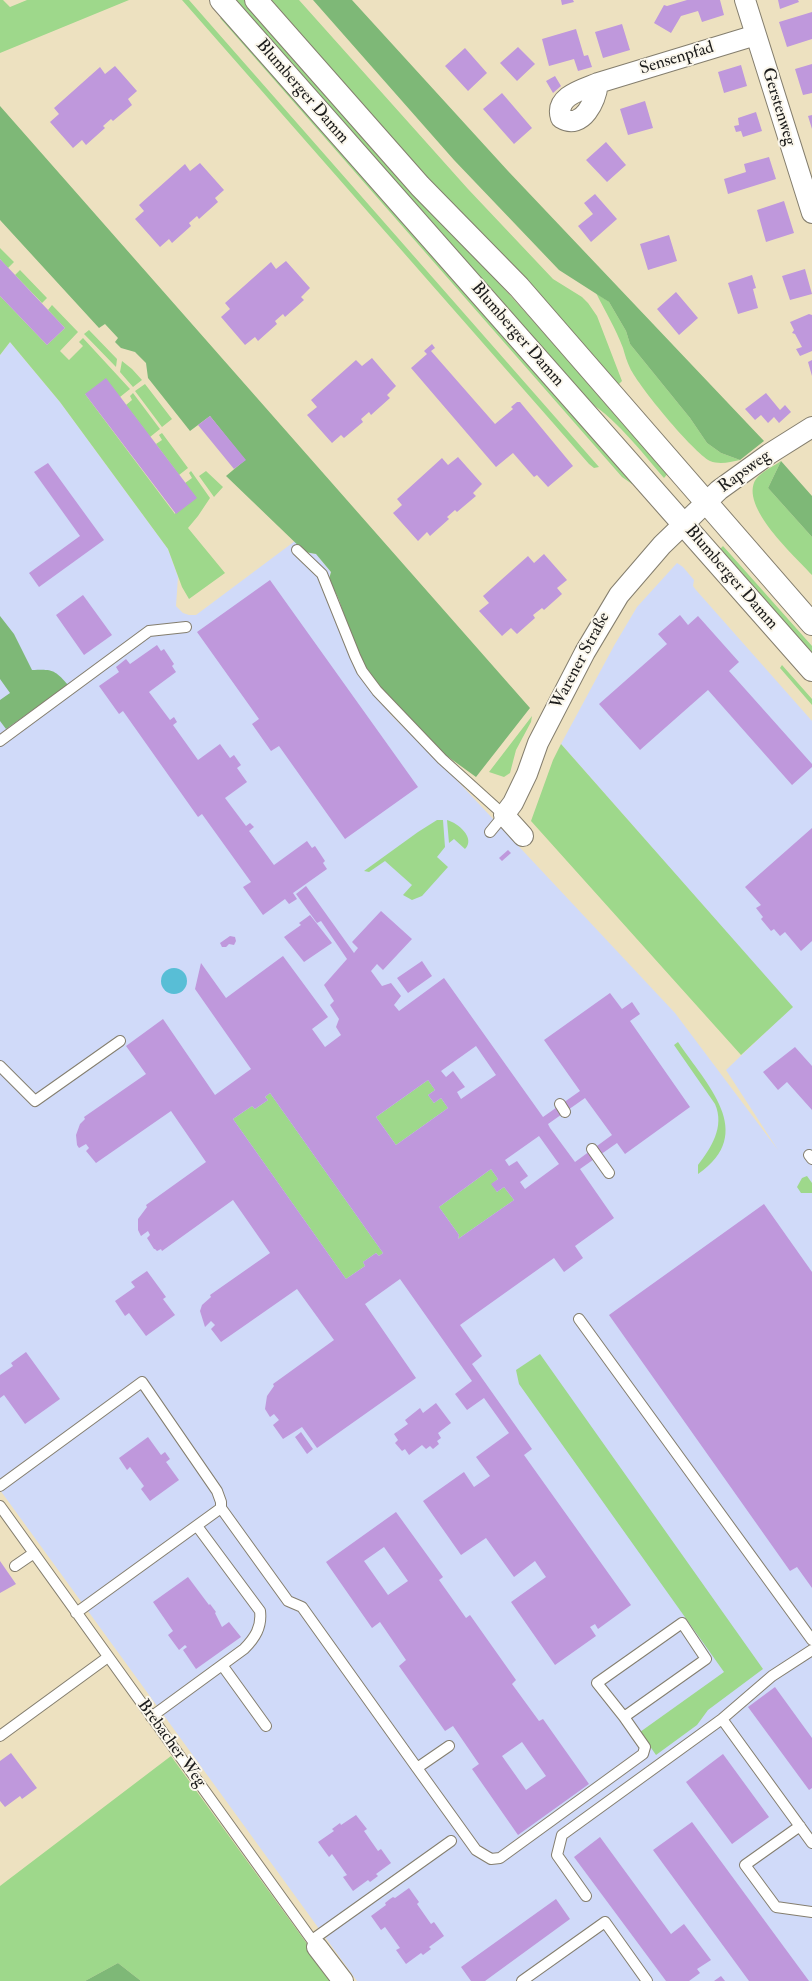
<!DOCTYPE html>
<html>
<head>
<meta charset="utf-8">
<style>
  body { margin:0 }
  canvas { display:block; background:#ede1c0 }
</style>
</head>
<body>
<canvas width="812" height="1981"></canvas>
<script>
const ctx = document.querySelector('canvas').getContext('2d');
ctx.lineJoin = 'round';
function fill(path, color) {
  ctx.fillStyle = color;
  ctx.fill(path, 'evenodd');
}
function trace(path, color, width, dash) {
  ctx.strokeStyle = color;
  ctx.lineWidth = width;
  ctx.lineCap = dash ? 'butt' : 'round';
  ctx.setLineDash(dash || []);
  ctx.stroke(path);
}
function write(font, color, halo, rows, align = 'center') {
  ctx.font = font + ' "IM FELL Double Pica",serif';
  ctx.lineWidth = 4;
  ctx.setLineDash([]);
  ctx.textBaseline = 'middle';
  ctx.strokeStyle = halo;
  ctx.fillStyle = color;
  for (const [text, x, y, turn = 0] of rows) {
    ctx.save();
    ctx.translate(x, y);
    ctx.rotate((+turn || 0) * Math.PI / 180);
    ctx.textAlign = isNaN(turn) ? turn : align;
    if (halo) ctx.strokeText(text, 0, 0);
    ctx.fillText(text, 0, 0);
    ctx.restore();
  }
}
const built = new Path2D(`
  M10,342L60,402L168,549L178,577L176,606L183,613L189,615H196L295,541L305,552L316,554L331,572L329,580L339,600L357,653L390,714L450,773L675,1013L778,1150L726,1070L792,1007L561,744L615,644L637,607L677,563L683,567L694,580L693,586L696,590L812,721V1981H357L0,1490V355Z`);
const green = new Path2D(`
  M0,0H3L10,7L27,0H129L0,53Z
  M182,0H189L599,467L594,468L589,464Z
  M235,0H244C385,158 528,314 669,472L664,478C639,449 616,418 583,398Z
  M271,0H299L468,189L553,279L582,297L588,303L597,316L622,381L618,385L444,198Z
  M225,17L633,482L632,484L622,477L220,18Z
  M0,248L14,262L8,268L0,259Z
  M20,270L47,298L42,303L15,275Z
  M596,293L609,302L626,331L630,344L690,418L707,443L721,453L740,460C730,462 720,465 710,461C693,452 639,387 630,368C627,362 625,355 623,348C616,329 605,311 596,293Z
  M0,296L47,345L65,328L48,310L52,305L78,332L60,351L69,360L83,346L79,342L83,338L130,389L120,397L85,394L175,514L185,483L192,478L189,473L191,471L210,498L198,516L188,528L225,573L189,599L182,587L168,549L60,402L10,342L0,355Z
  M89,330L117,359L116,367L84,334Z
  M122,361L132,369L142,380L133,387L120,372Z
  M145,384L172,419L162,427L135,391Z
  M133,393L160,429L150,437L126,405L132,400L130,396Z
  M162,433L188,468L179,475L156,444L162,440L159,435Z
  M781,461L768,488L812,537V575C796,557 738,506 756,479C761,472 774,466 781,461Z
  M206,471L223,487L214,497L199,476Z
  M723,546L812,646V658L718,551Z
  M782,665L812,699V705L780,668Z
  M532,716L531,722L516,750L510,773L504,777L489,772Z
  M561,744L793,1007L741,1055L531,821L553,760Z
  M437,820H443L445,847L437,857L448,867L422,896L412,900L403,895L412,885L385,861L369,872L364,871L418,832Z
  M447,820C458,823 476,838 465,849L454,839L449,843Z
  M678,1042C706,1084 758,1133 698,1174V1165C711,1148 725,1127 715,1104L674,1045Z
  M428,1080L435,1090L428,1095L434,1103L441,1098L448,1108L396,1145L376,1117Z
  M270,1093L383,1253L379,1256L376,1253L363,1262L365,1266L346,1279L233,1119L252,1106L255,1109L268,1100L265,1097Z
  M491,1169L498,1179L492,1184L497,1192L504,1187L514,1200L458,1239L459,1235L439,1207Z
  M807,1176L812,1183V1193H801L797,1187L802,1178Z
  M540,1354L763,1669L708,1710L697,1725L656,1755L640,1732L724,1672L519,1384L516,1370Z
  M171,1756L334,1981H141L118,1963L85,1981H0V1886Z`);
const forest = new Path2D(`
  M313,0H352L508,171L764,441L740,460L721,453L707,443L690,418L630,344L626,331L609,302L559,270L454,160Z
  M0,106L530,708L476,777L440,751L379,687L357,653L339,600L329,579L331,572L316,554L305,552L226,476L245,460L210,416L190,431L148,378L146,363L135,352L121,348L115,342L118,338L105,324L99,328L0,220Z
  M781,461L812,496V537L768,488Z
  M0,616L14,634L32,670C51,669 55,669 68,685L6,729L0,721V700L10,693L0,679Z
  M118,1963L141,1981H85Z`);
const water = new Path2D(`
  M161 981a13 13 0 1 1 26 0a13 13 0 1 1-26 0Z`);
const building = new Path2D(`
  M561,0H573L574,2L562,5Z
  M687,0H720L724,15L702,22L698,11L681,16L671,33L654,23L664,5L667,6Z
  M778,0H798L799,2L780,9Z
  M812,12V39L787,47L779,22Z
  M622,24L630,50L603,58L595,32Z
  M576,29L584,56L588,55L592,67L578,71L574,59L549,66L542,39Z
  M518,47L535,64L517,81L500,63Z
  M465,48L487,73L468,91L445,66Z
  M812,64V93L803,95L795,69Z
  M741,65L747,86L724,93L718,72Z
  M115,66L137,91L128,99L132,105L113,121L111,119L103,126L105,128L86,145L82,140L73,148L50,122L59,114L54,108L100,67L105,74Z
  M555,76L561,86L553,93L546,81Z
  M502,93L532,128L514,144L483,109Z
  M645,101L653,128L628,135L620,109Z
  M756,112L762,131L743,137L741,131L736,132L734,126L739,125L738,118Z
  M812,115V129L808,116Z
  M606,142L626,165L607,182L586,160Z
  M769,157L776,179L728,194L724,179L746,172L744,164Z
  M200,163L224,190L215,198L218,202L199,219L197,216L189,223L191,226L172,243L169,239L160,247L135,219L144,211L139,205L185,164L190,171Z
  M595,194L617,219L591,242L578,226L593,214L584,203Z
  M784,201L794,233L766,242L757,210Z
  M669,235L677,261L648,270L640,244Z
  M0,259L65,328L47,345L0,296Z
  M286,261L310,288L301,297L304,300L285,317L283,314L275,321L277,324L258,341L255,337L245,345L221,317L230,309L225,303L271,262L276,269Z
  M805,269L812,294L790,300L782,276Z
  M752,275L756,288L753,289L758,308L738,314L728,283Z
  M676,292L698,318L679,335L657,309Z
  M809,314L812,315V351L800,356L796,349L802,347L795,334L792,333L794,330L790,322Z
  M432,344L435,348L431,351L495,424L513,409L511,407L517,402H520L573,466L548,487L537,475L534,477L513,453L496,467L411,368L427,354L424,351Z
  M372,358L396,386L387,395L390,398L371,415L369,412L361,419L363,422L344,438L341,435L332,443L307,415L317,407L311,400L356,360L362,366Z
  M812,360V376L808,362Z
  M106,378L197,498L176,514L85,394Z
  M766,393L780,410L785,405L791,412L779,423L774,417L768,423L761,415L755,420L745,409Z
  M210,416L246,460L234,469L198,425Z
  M458,457L482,484L473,493L476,496L457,512L455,510L447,517L449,519L430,536L427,532L418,541L393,513L402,505L397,499L442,458L448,465Z
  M48,463L104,540L39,587L29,573L80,536L34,472Z
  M544,554L567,580L557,588L562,594L544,610L542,608L533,615L535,618L517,634L511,628L502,636L479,611L489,603L483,596L528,556L534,563Z
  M270,580L418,787L345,839L279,746L271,751L252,724L259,719L197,632Z
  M83,595L112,635L84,655L56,615Z
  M680,615L688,625L698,616L739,662L729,671L812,764V767L792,785L708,690L640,750L599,704L667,644L658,634Z
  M157,645L161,651L164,649L174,664L172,666L176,672L149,692L170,720L174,717L177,722L173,725L198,760L220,744L230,758L234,755L241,765L237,768L247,782L225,798L246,826L250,823L254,827L249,831L274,865L307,841L312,848L315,846L325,861L323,863L327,869L293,893L297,899L289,904L285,899L263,915L243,887L251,882L202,814L198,817L123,711L119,714L99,686L119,672L116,667L126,659L130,664Z
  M812,828V941L801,951L785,932L780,936L774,929L771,931L761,919L763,917L756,908L761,905L745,887Z
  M508,850L511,853L502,861L499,858Z
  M306,886L354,953L358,948L352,942L381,911L412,939L383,970L377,964L371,971L382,986L391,983L401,996L394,1005L399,1011L444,978L543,1117L580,1091L544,1040L610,993L622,1009L632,1002L640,1014L630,1021L690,1107L625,1154L617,1143L580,1169L614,1218L575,1246L583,1258L564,1272L554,1258L460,1325L482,1356L472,1364L532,1449L524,1455L631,1605L598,1629L595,1624L590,1627L596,1636L555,1665L511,1602L546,1577L535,1561L514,1577L486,1538L461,1555L423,1501L464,1472L474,1487L490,1476L476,1457L509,1433L484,1398L467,1410L455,1394L472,1381L400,1279L365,1304L416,1378L317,1448L302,1427L283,1439L273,1425L279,1420L274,1414L270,1417L265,1409L267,1396L274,1386L273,1384L334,1340L297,1289L221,1342L211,1329L215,1325L211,1321L205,1327L200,1311L202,1305L211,1297L210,1295L270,1253L233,1200L162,1251L161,1249L157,1251L155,1249H154L147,1238L150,1235L148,1231L141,1236L138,1230V1219L147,1207L146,1205L206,1162L171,1111L96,1163L86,1151L89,1148L86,1144L79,1148L77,1145L76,1135L80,1124L85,1119L84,1117L146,1074L126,1046L163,1019L215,1095L251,1069L195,989L201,963L226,998L283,956L328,1017L312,1029L325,1047L341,1035L336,1027L339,1019L330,1005L334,1001L324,985L347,959L321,921L317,923L296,894ZM476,1046L496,1075L461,1099L457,1092L465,1087L453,1071L446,1077L441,1071ZM428,1080L435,1090L428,1095L434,1103L441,1098L448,1108L396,1145L376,1117ZM270,1093L383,1253L379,1256L376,1253L363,1262L365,1266L346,1279L233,1119L252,1106L255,1109L268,1100L265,1097ZM585,1098L612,1135L575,1162L550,1128L548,1124ZM539,1136L559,1164L525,1189L520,1182L528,1176L517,1161L509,1166L505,1160ZM491,1169L498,1179L491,1184L497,1192L504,1187L514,1200L458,1239L459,1235L439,1207Z
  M310,915L332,943L304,962L284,937L301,925L299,923Z
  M230,936L235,937L236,941L234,945L229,944L226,947H222L220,943Z
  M422,961L432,976L408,993L397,978Z
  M795,1047L812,1066V1110L787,1082L778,1090L763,1072Z
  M764,1204L812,1272V1588L797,1567L790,1571L609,1315Z
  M147,1271L166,1297L163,1299L175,1315L146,1336L129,1313L125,1316L115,1301L135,1287L131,1282Z
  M26,1352L60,1399L25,1424L4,1395L0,1398V1375L13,1366L11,1363Z
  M436,1403L451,1423L438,1433L441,1438L437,1441L439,1444L433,1449L430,1446L426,1449L422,1445L409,1455L405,1449L402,1451L395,1443L398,1440L394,1434L408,1424L405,1420L420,1408L423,1413Z
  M301,1432L313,1449L307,1454L295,1437Z
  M148,1437L161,1455L165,1452L170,1459L166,1462L179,1480L150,1501L141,1489L144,1486L130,1467L127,1470L119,1458Z
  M396,1512L443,1577L439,1580L466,1618L470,1615L516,1680L512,1684L539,1721L543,1719L589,1784L518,1835L472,1769L479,1764L453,1726L445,1731L399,1666L406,1660L380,1622L372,1628L326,1562ZM384,1547L408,1581L388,1595L364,1561ZM522,1742L546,1776L526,1790L502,1756Z
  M0,1561L16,1584L0,1593Z
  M188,1577L209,1605L210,1604L216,1612L215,1613L222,1627L229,1622L241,1637L196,1669L183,1650L187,1647L185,1645L179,1650L168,1635L173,1631L153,1602Z
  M775,1687L812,1738V1788L809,1790L748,1707Z
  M11,1753L37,1788L22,1799L20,1796L5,1807L0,1801V1761Z
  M723,1754L769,1817L732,1844L686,1782Z
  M356,1815L367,1829L364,1831L378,1851L381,1849L391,1863L376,1874L378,1876L370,1882L368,1880L353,1891L343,1877L347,1875L332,1854L329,1857L318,1842L334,1831L332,1829L340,1823L341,1825Z
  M692,1822L809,1981H749L653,1850Z
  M600,1837L671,1934L684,1924L711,1960L697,1969L700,1973L689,1981H666L574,1857Z
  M409,1888L419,1902L417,1904L431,1924L434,1922L444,1936L429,1947L431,1949L423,1955L421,1953L406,1964L396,1950L400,1948L385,1927L381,1930L371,1916L386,1905L385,1903L390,1899L393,1897L395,1898Z
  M556,1899L570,1919L485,1981H471L461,1967Z
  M721,1976L725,1981H714Z`);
const service = new Path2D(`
  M297,550L322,574L355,656L362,671L377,691L442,759L504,815L490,832
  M0,741L149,631L186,627
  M0,1066L35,1101L120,1041
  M560,1104L565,1112
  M592,1149L609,1173
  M809,1155L812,1159
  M579,1319L812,1640
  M0,1486L142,1382L217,1491L221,1502V1508L76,1613
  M0,1506L317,1947
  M221,1508L288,1601L302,1607L417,1768
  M15,1566L34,1553
  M682,1623L706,1659L624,1717L597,1683Z
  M222,1665L266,1726
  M151,1717L244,1649C255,1638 262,1627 260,1611L197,1526
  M722,1719L812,1843
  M0,1736L108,1657
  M449,1746L417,1768L476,1850L491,1859L500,1858L643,1754L645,1747L624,1717
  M800,1826L745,1865L776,1907L812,1912
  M586,1896L557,1855L562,1835L722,1719L772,1676L812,1650
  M312,1940L451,1841
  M522,1981L605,1922L647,1981`);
const minor = new Path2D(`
  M745,0L812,213
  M598,83C596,100 583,131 561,118C554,96 584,89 598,83L756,35
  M523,836L504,815L513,803L527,774L538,743L585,652L619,595L662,545L719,490L769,454L812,427
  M317,1947L343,1981`);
const secondary = new Path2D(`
  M221,0L812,670
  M256,0L420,186L519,287L812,624`);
const streetNames = [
  ["Sensenpfad",677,59,-17],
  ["Blumberger Damm",302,92,49],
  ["Gerstenweg",778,107,73],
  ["Blumberger Damm",517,335,49],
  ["Rapsweg",745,472,-36],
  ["Blumberger Damm",731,578,49],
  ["Warener Straße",581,661,-62],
  ["Brebacher Weg",171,1744,54]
];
fill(built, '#d0daf9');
fill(green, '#9ed88b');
fill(forest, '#7eb877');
fill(water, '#58bed6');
fill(building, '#bf98dc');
trace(service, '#847e6e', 12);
trace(minor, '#847e6e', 22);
trace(secondary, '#847e6e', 24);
trace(service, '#fff', 10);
trace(minor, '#fff', 20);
trace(secondary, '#fff', 22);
write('17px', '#1c1c1c', '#fbf7ec', streetNames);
</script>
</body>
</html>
